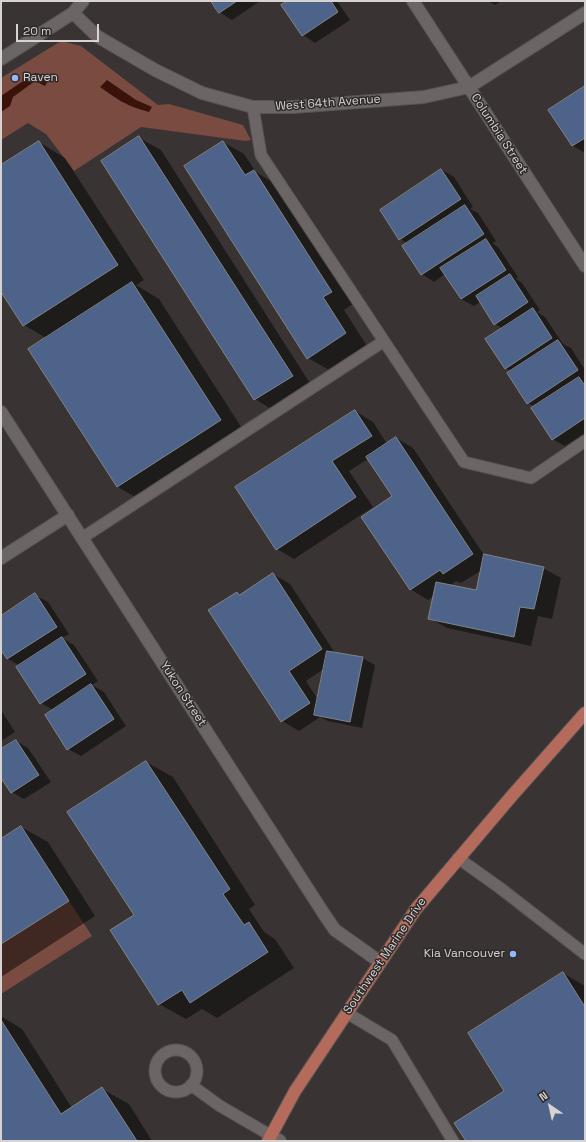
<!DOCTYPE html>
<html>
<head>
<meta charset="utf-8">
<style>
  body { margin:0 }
  #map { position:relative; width:586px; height:1142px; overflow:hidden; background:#393433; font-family:"Space Grotesk",sans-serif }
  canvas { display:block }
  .frame { position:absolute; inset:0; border:2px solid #d6d3d2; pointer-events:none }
  .north { position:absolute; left:530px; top:1086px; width:40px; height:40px; -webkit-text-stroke:3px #2e2a29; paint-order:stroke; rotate:326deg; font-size:11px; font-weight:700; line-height:16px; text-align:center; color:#d6d3d2 }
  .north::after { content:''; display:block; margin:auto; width:14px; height:18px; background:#d6d3d2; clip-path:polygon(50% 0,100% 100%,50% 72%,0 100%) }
  .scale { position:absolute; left:16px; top:24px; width:83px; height:18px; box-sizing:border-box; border:2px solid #d6d3d2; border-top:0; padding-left:5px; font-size:12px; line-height:14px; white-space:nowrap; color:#d6d3d2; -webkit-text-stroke:3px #2e2a29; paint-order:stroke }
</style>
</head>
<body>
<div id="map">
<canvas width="586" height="1142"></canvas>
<div class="frame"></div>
<div class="north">N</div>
<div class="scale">20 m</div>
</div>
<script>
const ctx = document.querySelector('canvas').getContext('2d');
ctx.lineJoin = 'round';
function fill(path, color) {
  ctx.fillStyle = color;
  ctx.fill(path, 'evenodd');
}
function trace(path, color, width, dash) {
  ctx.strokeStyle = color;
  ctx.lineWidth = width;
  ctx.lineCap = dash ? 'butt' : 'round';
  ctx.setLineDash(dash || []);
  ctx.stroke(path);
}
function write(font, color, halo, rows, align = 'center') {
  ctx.font = font + ' "Space Grotesk",sans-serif';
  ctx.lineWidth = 3;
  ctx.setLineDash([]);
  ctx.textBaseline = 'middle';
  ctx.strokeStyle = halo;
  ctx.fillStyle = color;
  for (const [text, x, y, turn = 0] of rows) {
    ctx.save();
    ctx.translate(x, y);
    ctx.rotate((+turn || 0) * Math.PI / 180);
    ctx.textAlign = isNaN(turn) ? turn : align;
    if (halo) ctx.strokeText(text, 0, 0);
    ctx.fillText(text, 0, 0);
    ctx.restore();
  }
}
const green = new Path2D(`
  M61,41L81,46L158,105L169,104L243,125L251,140L246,141L141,127L74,171L46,134L28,123L1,140V78Z
  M69,901L92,936L1,994V944Z`);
const water = new Path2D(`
  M35,73L50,77L45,86L35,81L13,97L10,106L1,112V96Z
  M107,80L136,100L152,107L149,112C127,106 118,100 100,87Z`);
const shadow = new Path2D(`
  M212,1H260L232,20L219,12Z
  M289,1H337L350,20L315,43L303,35Z
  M488,1H501L495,5Z
  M585,87V153L573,146L550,110Z
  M139,138L161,150L313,388L276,412L255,399Z
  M39,142L65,158L144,280L136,285L159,299L247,436L144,502L118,487L29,349L46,338L24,325L1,290V166Z
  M223,142L244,154L256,172L275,184L353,304L344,310L367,346L329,370L308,358Z
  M442,170L454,177L473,207L470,209L478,213L496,241L492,243L498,247L518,277L516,279L522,283L540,310L537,312L545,317L563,344L571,348L585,370V433L565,446L552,439L535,407L528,403L511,372L506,368L503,329L495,324L480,302L474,306L461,299L445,274L434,282L422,274L408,244L400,239Z
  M355,411L373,422L387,444L396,438L413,448L484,555L543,568L561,578L552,619L538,616L531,646L447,628L429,618L434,596L428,600L410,589L393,497L368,459L349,471L373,507L294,559L277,549ZM482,570L477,591L449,586L456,581L461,583Z
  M273,574L290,584L335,653L362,658L375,665L362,728L328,721L320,717L299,731L282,721L237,593L240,595ZM325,668L318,700L306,681Z
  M35,595L48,602L69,634L62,638L74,645L98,681L92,685L104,692L126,726L81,756L68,749L53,710L41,703L17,667L20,666L8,659L1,648V617Z
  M1,710L15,732L1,741Z
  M16,741L28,748L51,782L24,799L12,792L1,776V750Z
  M146,762L173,777L255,905L249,909L264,932L275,939L294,968L217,1018L202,1009L186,1019L159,1004L135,915Z
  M21,827L48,842L95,916L1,977V840Z
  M563,973L585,986V1141H467L506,1091Z
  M1,1016L22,1029L72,1108L102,1089L129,1104L152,1141H1Z`);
const building = new Path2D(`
  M211,1H237L219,13Z
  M288,1H331L338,12L302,36L281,5Z
  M585,86V138L572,146L548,110Z
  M139,136L293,376L254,400L101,161Z
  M39,141L118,265L23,326L1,292V165Z
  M223,141L245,175L254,170L332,292L323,297L346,333L307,359L184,166Z
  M441,169L461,199L399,240L380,210Z
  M465,205L484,234L421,275L402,246Z
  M486,239L506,270L461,299L440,268Z
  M510,274L528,302L494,325L476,296Z
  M132,282L221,420L117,487L28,349Z
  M533,308L552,338L505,369L485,339Z
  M558,340L578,370L527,404L507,373Z
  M579,377L585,386V418L552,440L531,408Z
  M355,410L372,436L332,461L356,497L276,550L235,487Z
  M396,437L473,554L443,574L440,570L410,590L361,517L392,496L366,457Z
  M484,554L544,567L534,609L520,607L514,637L428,619L436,582L476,590Z
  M273,573L322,649L289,671L310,703L281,722L208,610L237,592L239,595Z
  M35,593L57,627L7,659L1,650V616Z
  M62,637L86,674L40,704L16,667Z
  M327,651L363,657L350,722L314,715Z
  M91,684L114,719L67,750L45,715Z
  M16,740L39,775L11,793L1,778V749Z
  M146,761L230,889L223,894L244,925L249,922L268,952L190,1003L182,990L158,1005L110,930L134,915L67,812Z
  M21,826L69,901L1,944V839Z
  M563,972L585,1007V1141H466L454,1123L504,1091L468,1033Z
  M1,1020L61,1114L102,1087L137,1141H1Z`);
const lane = new Path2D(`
  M253,107L261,155L464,462L531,478L585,441
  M82,538L384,341
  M458,858L500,888L585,954
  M347,1013L392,1040L453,1141
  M155 1071a21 21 0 1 1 42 0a21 21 0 1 1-42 0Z
  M191,1085L220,1106L270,1135`);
const street = new Path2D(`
  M413,1L585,266
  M73,13L97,36L100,38L155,70L202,93L253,107H293L424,97L469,87L585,13
  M1,59L73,13L83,1
  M1,412L324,914L335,930L380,962
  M1,558L68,515
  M270,1135L280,1141`);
const primary = new Path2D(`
  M268,1141L295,1091L416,909L510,798L585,713`);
const markers = [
  [15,78,4,"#93b7fd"],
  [513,954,4,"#93b7fd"]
];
const poiNames = [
  ["Raven",23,78],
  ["Kia Vancouver",505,954,"right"]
];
const streetNames = [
  ["West 64th Avenue",328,103,-4],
  ["Columbia Street",499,134,57],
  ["Yukon Street",183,694,57],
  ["Southwest Marine Drive",385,956,-56]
];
fill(green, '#794b41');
fill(water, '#3b120a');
fill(shadow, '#0007');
fill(building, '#4e6389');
trace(building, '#818487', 1);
trace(lane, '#575352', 13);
trace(street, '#575352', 14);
trace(primary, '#575352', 14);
trace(lane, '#6b6665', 11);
trace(street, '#6b6665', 12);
trace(primary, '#b46b5c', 12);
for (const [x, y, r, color] of markers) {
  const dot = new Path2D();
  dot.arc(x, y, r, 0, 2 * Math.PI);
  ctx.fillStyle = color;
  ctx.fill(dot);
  trace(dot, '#2e2a29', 1.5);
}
write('12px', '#d6d3d2', '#2e2a29', poiNames, 'left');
write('12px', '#d6d3d2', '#2e2a29', streetNames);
</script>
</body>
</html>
